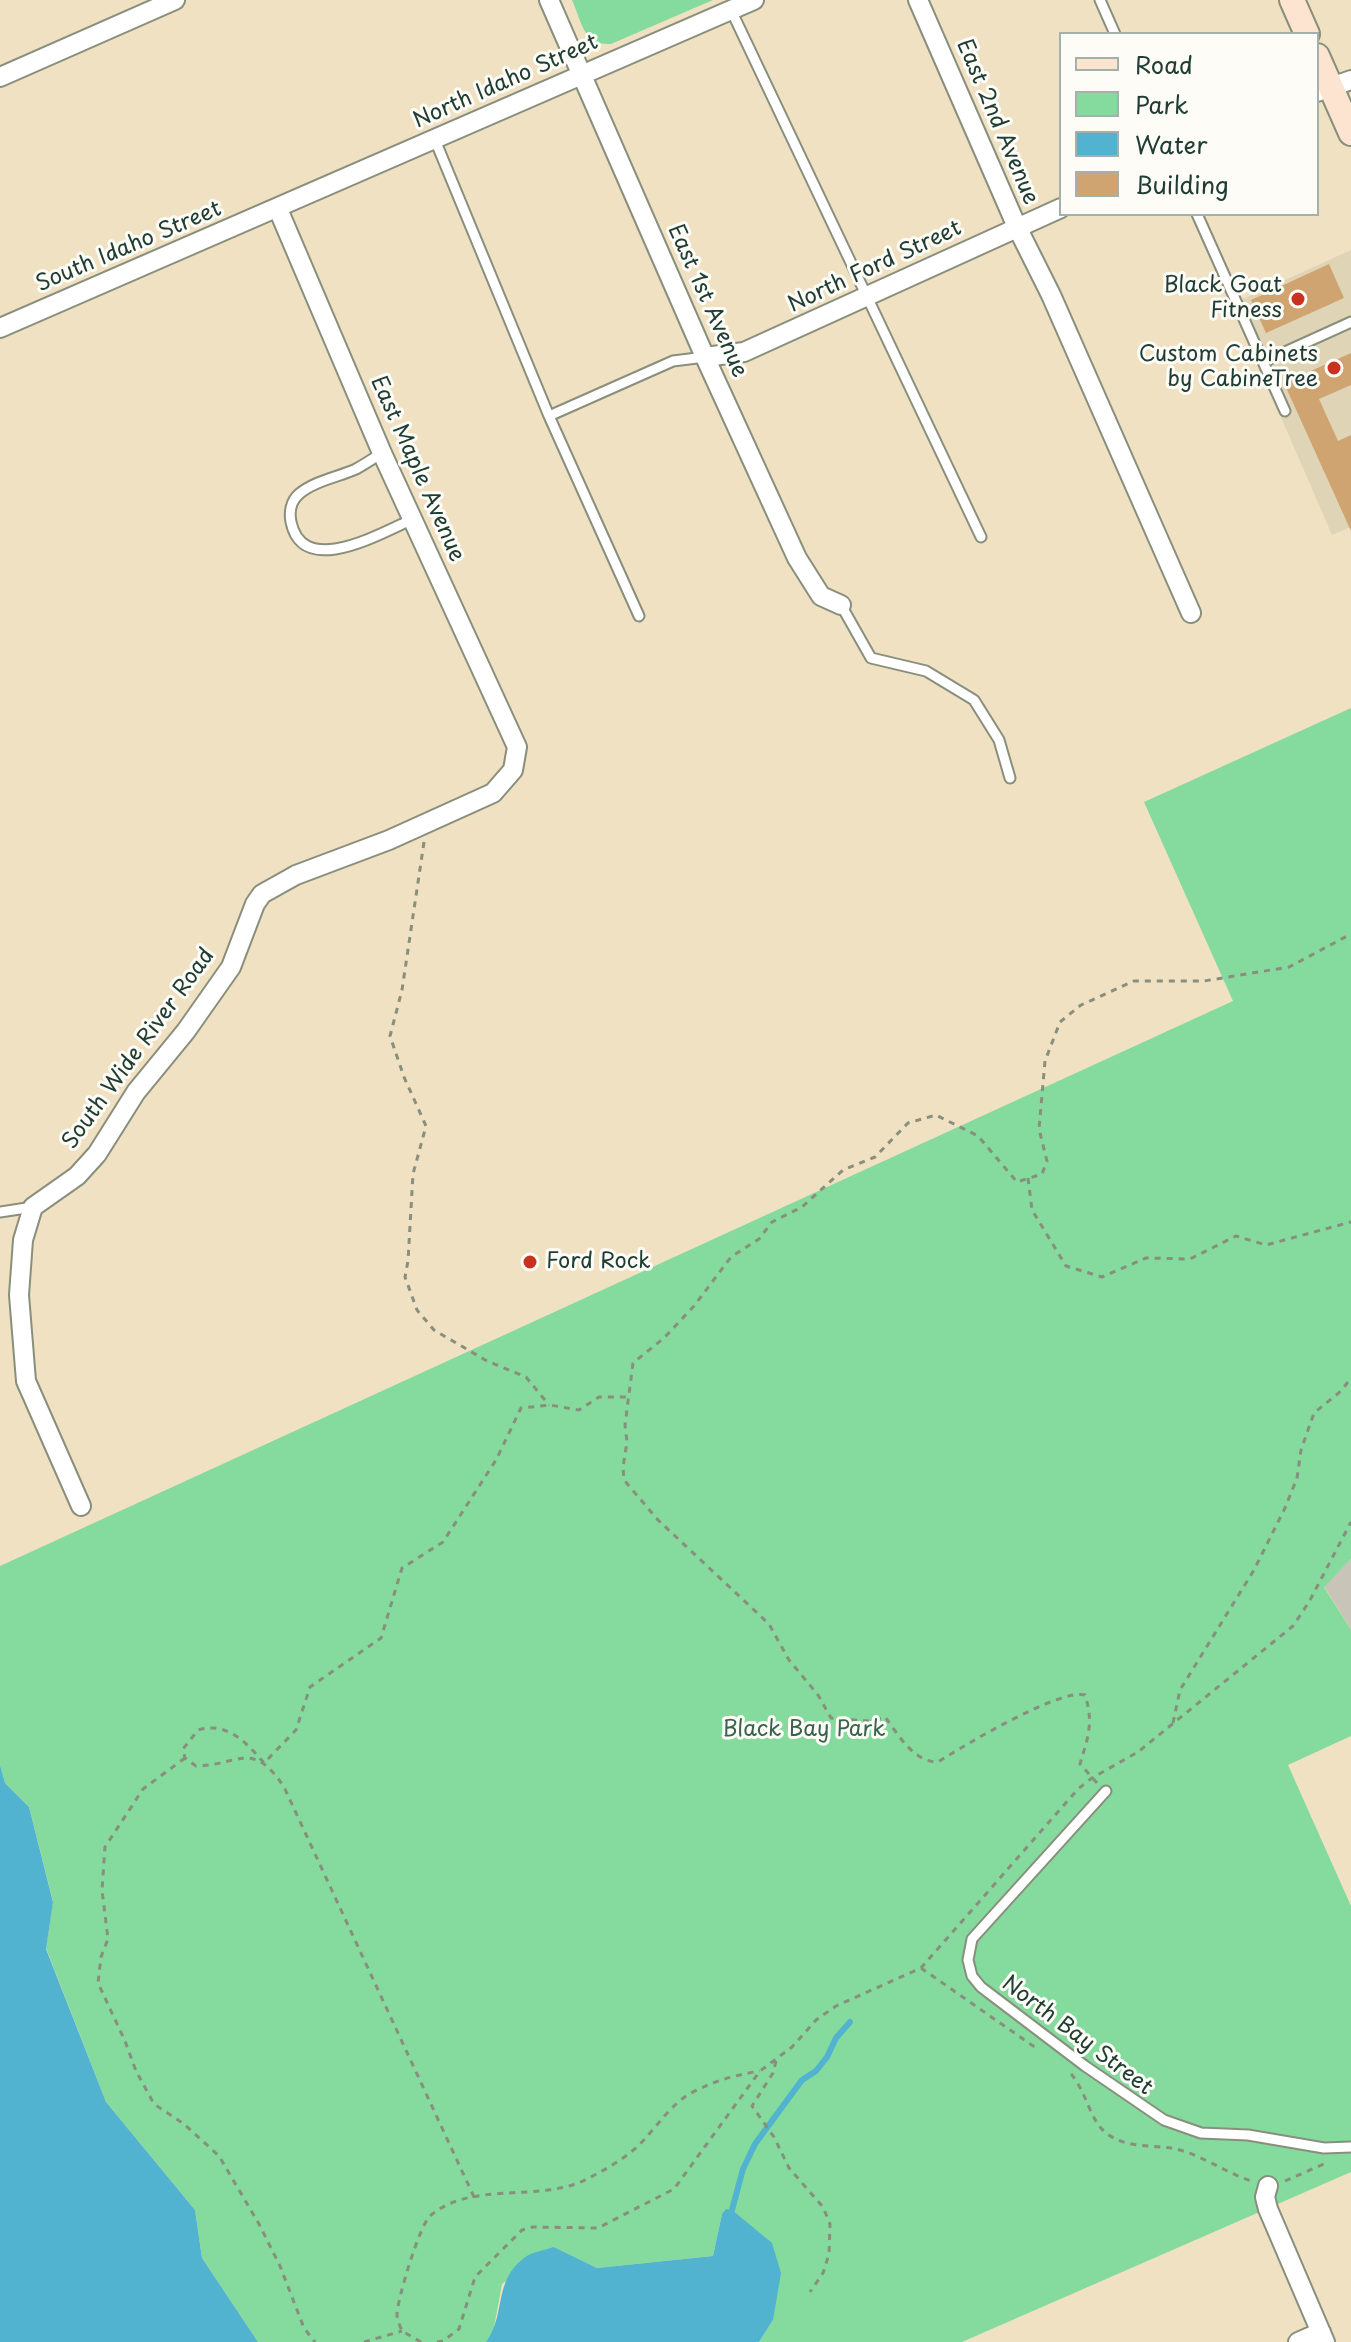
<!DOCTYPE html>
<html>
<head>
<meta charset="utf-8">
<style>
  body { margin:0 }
  #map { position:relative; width:1351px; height:2342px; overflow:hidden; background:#f1e1c3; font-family:"Playpen Sans",sans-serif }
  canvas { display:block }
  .legend { position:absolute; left:1059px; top:32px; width:260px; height:184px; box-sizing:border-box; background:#fdfcf7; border:2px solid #a4b0a9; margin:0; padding:10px 14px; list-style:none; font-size:24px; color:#1f3d34 }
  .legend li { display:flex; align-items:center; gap:16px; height:40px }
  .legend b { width:40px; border:2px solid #a4b0a9 }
</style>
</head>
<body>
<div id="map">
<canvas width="1351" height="2342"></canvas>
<ul class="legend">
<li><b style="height:10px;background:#fde4d1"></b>Road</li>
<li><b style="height:22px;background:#85da9d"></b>Park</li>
<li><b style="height:22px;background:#51b3d0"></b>Water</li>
<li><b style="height:22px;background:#cfa471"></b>Building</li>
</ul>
</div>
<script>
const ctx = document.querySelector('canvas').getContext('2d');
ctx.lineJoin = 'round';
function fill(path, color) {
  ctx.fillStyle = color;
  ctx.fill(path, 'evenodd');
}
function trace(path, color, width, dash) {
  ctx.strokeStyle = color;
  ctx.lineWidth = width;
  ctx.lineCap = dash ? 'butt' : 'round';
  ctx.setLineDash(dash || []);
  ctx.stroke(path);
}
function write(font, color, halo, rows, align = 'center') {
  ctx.font = font + ' "Playpen Sans",sans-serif';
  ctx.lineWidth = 6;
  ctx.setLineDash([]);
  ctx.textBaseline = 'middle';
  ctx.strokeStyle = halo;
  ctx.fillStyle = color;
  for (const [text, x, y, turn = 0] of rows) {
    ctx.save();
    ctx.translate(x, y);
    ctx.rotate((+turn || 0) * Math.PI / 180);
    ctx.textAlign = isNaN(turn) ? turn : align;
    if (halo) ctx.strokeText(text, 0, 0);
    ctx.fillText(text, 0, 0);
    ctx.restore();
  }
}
const built = new Path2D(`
  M1351,250V527L1332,535L1232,304Z`);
const industrial = new Path2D(`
  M1351,1559V1630L1324,1586Z`);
const green = new Path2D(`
  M572,0H713L611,44C583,46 582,22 572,0Z
  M1351,708V1559L1324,1587L1351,1630V1736L1288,1765L1351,1906V2172L962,2342H759L773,2320L722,2214L713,2256L597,2268L554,2247L502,2284L493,2333L486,2342H258L202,2258L195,2210L106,2102L46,1948L53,1901L29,1807L5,1783L0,1765V1566L1233,1001L1144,802Z`);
const water = new Path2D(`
  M0,1765L5,1783L29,1807L53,1902L46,1949L106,2102L195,2210L202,2258L258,2342H0Z
  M726,2209L732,2210L772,2243L781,2273L773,2320L759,2342H486C506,2316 493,2281 524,2258C531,2252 545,2250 554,2247L597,2268L713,2256L722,2214Z`);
const stream = new Path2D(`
  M732,2210L743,2169L755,2144L802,2080L816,2071L827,2057L836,2038L850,2022`);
const building = new Path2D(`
  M1329,264L1344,298L1266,333L1251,300Z
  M1351,353V385L1319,399L1338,441L1351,435V531L1284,383Z`);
const path = new Path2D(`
  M424,842L402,990L390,1036L404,1077L426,1126L413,1174L408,1261L405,1277L417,1310L434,1330L487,1361L526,1377L549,1405
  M1028,1178L1032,1210L1066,1266L1102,1277L1146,1258L1190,1259L1236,1236L1266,1245L1351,1222
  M1173,1723L1180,1690L1254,1570L1285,1508L1297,1478L1301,1450L1314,1413L1341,1391L1351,1378
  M185,1758L143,1789L105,1847L102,1890L108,1939L101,1957L98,1983L125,2041L136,2071L154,2104L184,2124L219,2156L259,2224L280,2266L304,2328L315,2342
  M1097,1783L1080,1764C1088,1737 1094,1723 1085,1695C1060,1688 963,1746 938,1762C913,1762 898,1734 885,1717L868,1721L831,1718L818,1695L789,1660L769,1624L658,1520L624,1480L623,1467L627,1442L625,1425L633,1363L664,1338L694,1306L731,1257L759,1239L772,1222L802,1207L843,1170L875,1157L908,1123L936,1115L978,1136L1017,1182L1042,1174L1047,1161L1039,1129L1045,1061L1060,1022L1081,1005L1134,981H1204L1289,967L1351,934
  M921,1968L1036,2048
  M776,2061L773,2073L752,2106L774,2137L789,2168L823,2207L830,2224L829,2254L823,2273L810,2292
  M1071,2074C1086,2091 1090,2120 1105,2132C1123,2148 1149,2145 1171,2148C1199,2153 1224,2172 1251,2181
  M1285,2181L1326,2163
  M474,2197L284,1787C252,1739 240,1765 196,1766L185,1758L183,1749L198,1730C227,1721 247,1743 264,1763L296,1730L310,1687L381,1638L402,1568L443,1542L496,1460L521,1408L550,1405L579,1410L599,1397H629
  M364,2342L402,2331
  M421,2342L402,2331C400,2326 397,2320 397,2314C398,2297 419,2227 430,2216C470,2181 536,2202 583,2181C603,2171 623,2160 639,2145C656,2128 670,2105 691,2093C714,2081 735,2075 760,2071
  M437,2342L443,2341L459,2329L475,2277L522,2230L533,2227L598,2228L674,2189L760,2071L792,2047L816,2020L836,2006L921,1968L1078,1789L1092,1778L1138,1752L1293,1626L1309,1602L1351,1522`);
const lane = new Path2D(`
  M1100,0L1115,34
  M731,10L981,537
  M435,140L549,416L639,616
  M1197,214L1285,411
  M1263,362L1351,322
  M549,416L673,361L705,357
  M382,453C374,458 365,464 356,469C338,477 314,481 299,494C291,501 289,512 291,522C303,579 381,533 413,519
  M841,605L871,658L926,671L974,700L999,740L1010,778
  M0,1212L33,1207
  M1106,1791L972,1939L968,1960L972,1976L981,1987L1085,2066L1164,2120L1201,2133L1248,2135L1324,2148L1351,2147`);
const street = new Path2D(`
  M549,0L705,357L797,558L821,596L841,605
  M918,0L1017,227L1051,295L1191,613
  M0,77L175,0
  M1317,92L1351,80
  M0,328L754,0
  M705,357L744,352L1061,208
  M81,1506L26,1381L19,1295L23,1240L33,1207L77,1176L97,1154L136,1092L186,1031L231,967L255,904L262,894L296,875L389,840L493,793L513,770L517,747L382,453L278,209
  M1268,2186L1265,2197L1268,2209L1325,2342
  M1298,2342L1321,2332`);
const secondary = new Path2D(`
  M1292,0L1307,34
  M1317,56L1351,133`);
const markers = [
  [1298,299,8,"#c8321e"],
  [1334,368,8,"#c8321e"],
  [530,1262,8,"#c8321e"]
];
const streetNames = [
  ["North Idaho Street",506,82,-24],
  ["East 2nd Avenue",997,122,67],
  ["South Idaho Street",129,247,-23],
  ["North Ford Street",875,267,-25],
  ["East 1st Avenue",707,301,66],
  ["East Maple Avenue",417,469,66],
  ["South Wide River Road",139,1049,-54],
  ["North Bay Street",1077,2036,37]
];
const poiNames = [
  ["Black Goat",1282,286],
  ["Fitness",1282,311],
  ["Custom Cabinets",1318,355],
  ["by CabineTree",1318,380],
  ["Ford Rock",546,1262,"left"]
];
const parkNames = [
  ["Black Bay Park",804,1730]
];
fill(built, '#dfd4b5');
fill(industrial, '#c8c4b8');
fill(green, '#85da9d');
fill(water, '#51b3d0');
trace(stream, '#51b3d0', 6);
fill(building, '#cfa471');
trace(lane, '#888f7c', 13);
trace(street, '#888f7c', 22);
trace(secondary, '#888f7c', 28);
trace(path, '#888f7c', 3, [6, 6]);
trace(lane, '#fff', 9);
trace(street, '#fff', 18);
trace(secondary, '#fde4d1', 24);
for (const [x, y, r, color] of markers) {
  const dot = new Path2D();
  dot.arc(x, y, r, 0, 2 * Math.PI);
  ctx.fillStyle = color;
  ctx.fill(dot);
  trace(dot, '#fdfcf7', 3);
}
write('22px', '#1f3d34', '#fdfcf7', streetNames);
write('22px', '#1f3d34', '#fdfcf7', poiNames, 'right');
write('22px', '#38644e', '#fdfcf7', parkNames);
</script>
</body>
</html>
